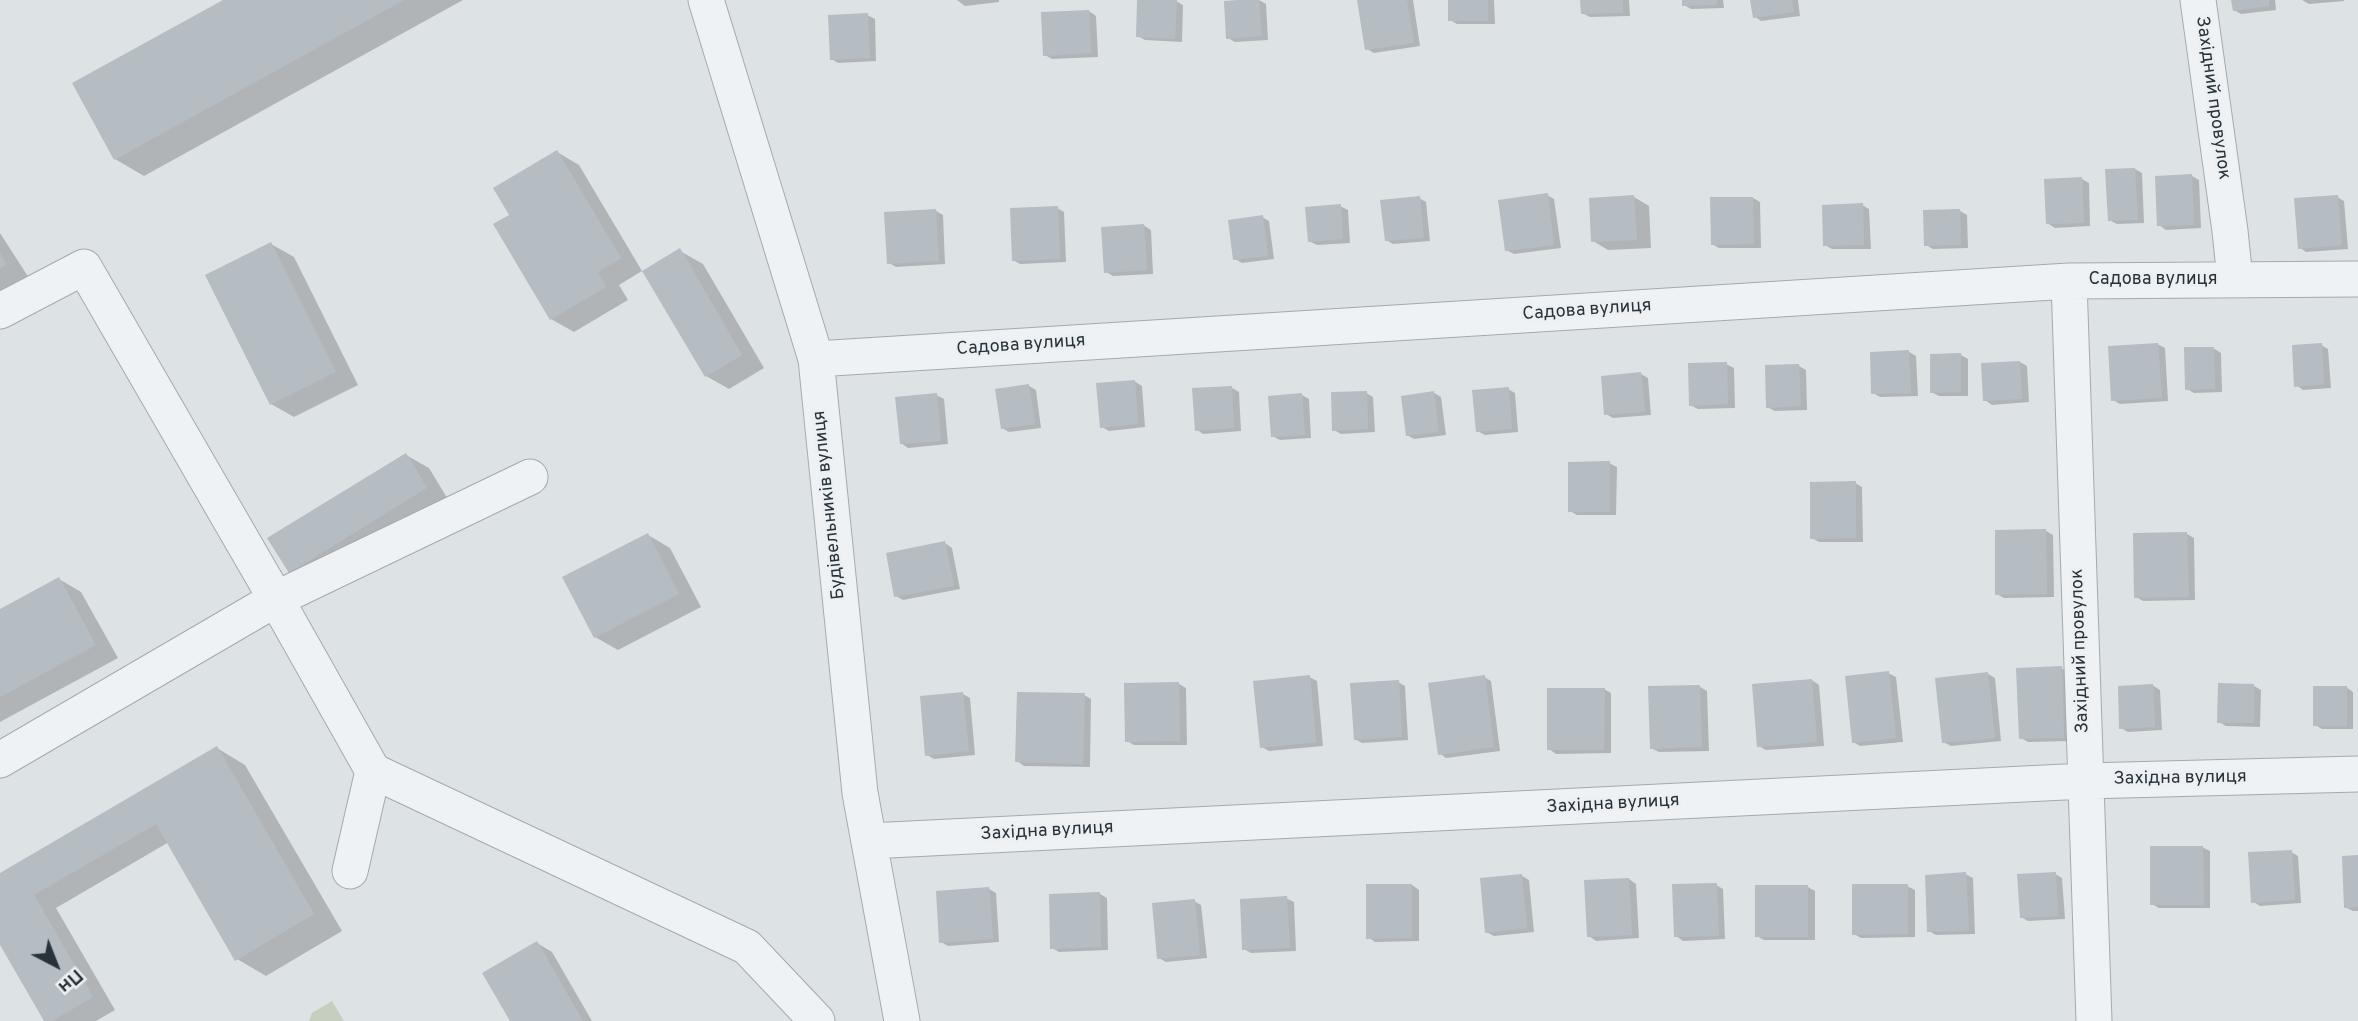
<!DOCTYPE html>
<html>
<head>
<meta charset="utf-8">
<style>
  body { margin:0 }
  #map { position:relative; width:2358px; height:1021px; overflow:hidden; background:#dde2e5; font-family:Overpass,sans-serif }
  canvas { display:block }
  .north { position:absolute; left:21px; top:930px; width:70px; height:70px; -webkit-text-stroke:5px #ecf0f3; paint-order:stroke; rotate:138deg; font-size:19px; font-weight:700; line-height:28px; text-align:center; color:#28323a }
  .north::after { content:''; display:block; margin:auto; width:24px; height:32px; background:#28323a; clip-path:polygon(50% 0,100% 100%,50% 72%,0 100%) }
</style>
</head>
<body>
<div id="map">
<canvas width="2358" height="1021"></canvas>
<div class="north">Пн</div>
</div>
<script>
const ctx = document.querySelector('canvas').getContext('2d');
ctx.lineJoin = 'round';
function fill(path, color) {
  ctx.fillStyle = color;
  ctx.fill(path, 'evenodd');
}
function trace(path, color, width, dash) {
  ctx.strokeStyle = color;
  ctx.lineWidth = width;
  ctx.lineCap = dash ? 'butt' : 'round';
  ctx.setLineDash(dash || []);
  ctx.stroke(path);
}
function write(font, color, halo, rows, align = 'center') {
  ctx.font = font + ' Overpass,sans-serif';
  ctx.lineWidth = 6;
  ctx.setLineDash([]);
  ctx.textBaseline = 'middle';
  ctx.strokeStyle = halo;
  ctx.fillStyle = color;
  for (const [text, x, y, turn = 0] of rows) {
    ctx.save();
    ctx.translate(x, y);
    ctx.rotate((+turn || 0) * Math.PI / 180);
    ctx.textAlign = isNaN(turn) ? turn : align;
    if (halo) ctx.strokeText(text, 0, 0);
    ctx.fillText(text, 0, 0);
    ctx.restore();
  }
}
const green = new Path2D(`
  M332,1001L344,1021H309L312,1013Z`);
const shadow = new Path2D(`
  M226,0H463L144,176L115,159Z
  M957,0H999V2L965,6Z
  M1259,0L1266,4L1268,40L1235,42L1228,38Z
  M1359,0H1413L1420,46L1374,53L1367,49Z
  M1449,0H1494L1495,24H1457L1450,20Z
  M1582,0H1629L1630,16L1590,17L1582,13Z
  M1684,0H1723L1724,8L1691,9L1684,5Z
  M1752,0H1798L1800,16L1761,21L1754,16Z
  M2233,0H2275L2276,10L2241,14L2234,10Z
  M2302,0H2344V1L2309,4Z
  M1176,1L1183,5L1182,42L1145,40L1138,36Z
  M1089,11L1096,16L1098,57L1052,59L1045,55Z
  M867,15L875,19L876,61L838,63L831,59Z
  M557,152L579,165L642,271L619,285L628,300L574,332L551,319L512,216Z
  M2135,169L2142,173L2144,223L2117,224L2109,220Z
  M2192,176L2199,180L2201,228L2166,230L2159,225Z
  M2082,179L2089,183L2090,226L2055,228L2047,223Z
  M1547,195L1554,199L1561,248L1514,254L1506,250Z
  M1634,197L1649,206L1651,248L1608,250L1593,241Z
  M2337,197L2344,201L2348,249L2306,252L2299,247Z
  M1419,198L1426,202L1430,241L1393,244L1386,240Z
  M1753,198L1760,202L1761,248H1719L1712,244Z
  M1862,205L1869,209L1871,249H1832L1825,245Z
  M1340,206L1348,210L1350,243L1317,245L1309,241Z
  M1057,208L1064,212L1066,262L1020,264L1013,260Z
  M936,211L943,215L945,264L896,267L889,263Z
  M1960,211L1967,215L1968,248L1933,249L1926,245Z
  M1262,217L1269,221L1274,259L1242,263L1235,259Z
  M1143,225L1151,230L1153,274L1113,276L1106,272Z
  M0,233L29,278L0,296Z
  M271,244L294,257L358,385L294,417L271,404Z
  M680,251L703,264L764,368L729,389L706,376Z
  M2157,344L2165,348L2168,401L2120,404L2113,400Z
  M2321,345L2328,349L2331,388L2303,390L2296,385Z
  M2213,348L2221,353L2222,392L2194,393L2187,389Z
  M1909,352L1916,356L1918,396L1880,397L1873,393Z
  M1961,355L1968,359V396H1939L1931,392Z
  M2020,362L2027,366L2029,402L1992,405L1985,400Z
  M1726,364L1734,368L1735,408L1698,409L1690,405Z
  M1799,366L1806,370L1807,410L1775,411L1767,407Z
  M1641,374L1648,378L1651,415L1613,418L1606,414Z
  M1134,381L1142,386L1145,427L1109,431L1102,427Z
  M1029,386L1036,390L1041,428L1009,432L1002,428Z
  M1232,388L1239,392L1241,431L1203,434L1196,429Z
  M1508,389L1515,393L1518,432L1485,435L1477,431Z
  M1366,393L1373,397L1375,432L1341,434L1334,430Z
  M1434,393L1441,397L1446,435L1414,439L1407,435Z
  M936,395L944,399L948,444L908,448L901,443Z
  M1302,395L1309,399L1311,438L1280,440L1272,436Z
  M406,455L429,468L449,501L313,584L290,571Z
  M1609,463L1617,467L1616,515H1577L1570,511Z
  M1855,483L1862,487L1863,542H1819L1812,538Z
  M2046,531L2053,535L2054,597L2004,598L1997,594Z
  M2187,534L2194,538L2195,600L2143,601L2136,597Z
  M648,535L670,548L701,607L618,650L595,637Z
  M945,543L952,548L960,589L903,600L896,596Z
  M59,579L81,592L118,658L0,722V611Z
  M2061,668L2068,672L2071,741L2028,742L2021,738Z
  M1888,673L1896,677L1903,742L1860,746L1853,742Z
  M1988,674L1995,678L2001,741L1951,746L1943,742Z
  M1309,677L1317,681L1323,746L1269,751L1262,747Z
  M1484,677L1491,681L1500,751L1446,758L1439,753Z
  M1812,680L1819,685L1824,746L1766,750L1759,746Z
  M1398,682L1405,686L1408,740L1362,743L1355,739Z
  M1179,684L1186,688L1187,745H1134L1127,741Z
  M2152,685L2160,690L2162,730L2128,732L2121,728Z
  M2254,686L2261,690L2260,727L2226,726L2219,722Z
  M1700,687L1707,691L1709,751L1659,752L1651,748Z
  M2346,687L2353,692V729H2322L2315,725Z
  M1604,689L1611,693V753L1556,754L1549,749Z
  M963,694L970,698L975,755L934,759L927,755Z
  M1084,695L1091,699L1090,767L1024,766L1017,761Z
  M217,748L245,765L342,931L266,976L237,959L169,842L56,908L115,1010L96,1021H46L0,942V875Z
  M2202,847L2210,851V908H2159L2152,904Z
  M2291,852L2298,856L2301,903L2260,906L2252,901Z
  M2358,857V911H2353L2345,907Z
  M1965,874L1973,878L1975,934L1936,935L1929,931Z
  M2055,874L2062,878L2065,919L2028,921L2021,917Z
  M1522,876L1529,880L1534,932L1494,936L1486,932Z
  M1629,879L1636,884L1639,938L1596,941L1589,936Z
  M1412,885L1419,890V941L1375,942L1368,937Z
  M1716,885L1723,889L1725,939L1683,941L1676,936Z
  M1907,886L1915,890V937L1861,938L1854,934Z
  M1808,887L1815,891V940H1764L1757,936Z
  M989,889L996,893L999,942L948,946L941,942Z
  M1100,894L1107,898L1108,950L1059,952L1052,948Z
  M1286,898L1294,902L1296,951L1251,953L1244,949Z
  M1194,901L1201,905L1207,958L1166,962L1159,958Z
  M537,943L552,952L592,1021H512Z`);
const building = new Path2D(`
  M223,0H404L114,160L72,83Z
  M1137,0H1177L1175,39L1136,37Z
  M1238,0H1259L1262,36L1226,39L1224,1Z
  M1357,0H1407L1414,43L1365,50Z
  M1448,0H1488V21H1448Z
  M1580,0H1623V13L1581,14Z
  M1682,0H1717V5L1682,6Z
  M1750,0H1792L1794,12L1753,18Z
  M2231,0H2269V6L2233,11Z
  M1089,10L1091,53L1043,56L1041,12Z
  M868,13L870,58L830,60L828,15Z
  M557,150L621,258L598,272L606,287L550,320L493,224L509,215L493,188Z
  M2135,168L2138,220L2108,221L2105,169Z
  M2192,174L2194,225L2157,226L2155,176Z
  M2082,177L2084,223L2046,224L2044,179Z
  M1548,193L1554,245L1505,251L1498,200Z
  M1634,195L1637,240L1591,242L1589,198Z
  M2338,195L2342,245L2298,249L2294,198Z
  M1420,196L1424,238L1385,241L1380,200Z
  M1710,197H1753L1754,244L1711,245Z
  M1863,203L1864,245L1823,246L1822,205Z
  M1341,204L1343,239L1308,242L1305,207Z
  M1058,206L1060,259L1012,261L1010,208Z
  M936,209L939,261L887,264L884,212Z
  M1960,209L1961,245L1924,246L1923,210Z
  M1263,215L1268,256L1233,260L1228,220Z
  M1144,224L1147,270L1104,273L1101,227Z
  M271,242L336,372L270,405L205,275Z
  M680,248L742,355L705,377L642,271Z
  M0,253L7,264L0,269Z
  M2158,343L2162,398L2111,401L2108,346Z
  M2322,343L2324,384L2294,387L2292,345Z
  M2184,347H2214L2215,389L2185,390Z
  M1909,350L1911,393L1871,394L1870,352Z
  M1961,353V392L1930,393V354Z
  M2020,361L2022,399L1983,401L1981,363Z
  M1727,362L1728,404L1689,406L1688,363Z
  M1799,364L1801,406L1766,408L1765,365Z
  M1641,372L1645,412L1604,415L1601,376Z
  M1135,380L1138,424L1100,428L1096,383Z
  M1029,384L1035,424L1001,429L995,389Z
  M1232,386L1234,428L1195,431L1192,388Z
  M1509,387L1512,429L1476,432L1472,390Z
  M1367,391L1368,429L1332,431L1331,392Z
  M1434,391L1439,432L1406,436L1401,396Z
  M937,393L941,441L900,444L895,397Z
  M1302,393L1305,435L1271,437L1268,396Z
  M406,453L427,488L289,573L267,538Z
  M1610,461V512H1568V462Z
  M1856,481V538L1810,539V482Z
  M2046,529L2047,594L1995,595V530Z
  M2187,532L2189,597L2134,598L2133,533Z
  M648,533L679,594L594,638L562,577Z
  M945,541L954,586L894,597L886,553Z
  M59,577L96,645L0,697V609Z
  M2062,666L2064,738L2019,739L2016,668Z
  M1889,671L1896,738L1852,743L1845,676Z
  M1988,672L1995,738L1942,743L1935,678Z
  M1310,675L1316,742L1260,748L1253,681Z
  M1485,675L1494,747L1438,755L1428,683Z
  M1812,679L1817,742L1757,747L1752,684Z
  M1399,680L1402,737L1354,740L1350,683Z
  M1179,682L1180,741L1125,742L1124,683Z
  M2218,683L2254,684V723H2217Z
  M2153,684L2155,727L2119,729L2118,686Z
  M1700,685L1702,747L1650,749L1648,686Z
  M2313,686H2347V726H2313Z
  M1547,688H1605L1604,750H1547Z
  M963,692L969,751L925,756L920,696Z
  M1017,692L1085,693L1083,764L1015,762Z
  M217,746L314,914L235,961L156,824L34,895L93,997L52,1021H44L0,945V873Z
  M2150,846H2203L2204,905H2150Z
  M2292,850L2295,900L2251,903L2248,852Z
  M2358,855V907L2344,908L2342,856Z
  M1966,872L1969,931L1927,932L1925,875Z
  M2056,872L2058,916L2020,918L2017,874Z
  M1522,874L1527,928L1485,933L1480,878Z
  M1629,878L1632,935L1587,937L1584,880Z
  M1717,883L1719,936L1674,937L1672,884Z
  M1366,884H1412V938L1366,939Z
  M1852,884H1908V934L1852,935Z
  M1755,885H1808V937H1755Z
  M989,887L993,939L939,943L936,891Z
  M1100,892L1101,947L1050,949L1049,894Z
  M1287,896L1290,948L1242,950L1240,899Z
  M1195,899L1200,955L1157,959L1152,903Z
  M537,941L583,1021H510L482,973Z`);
const minor = new Path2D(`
  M706,0L816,359L860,793L902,1021
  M2198,0L2230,231L2235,279
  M2069,281L2094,1021
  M0,311L84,267L276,599L0,760
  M816,359L2069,281L2358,279
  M373,771L747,947L817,1021
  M869,841L2085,781L2358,774
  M350,871L373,771L276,599L530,477`);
const streetNames = [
  ["Західний провулок",2212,98,82],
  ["Садова вулиця",2153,280],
  ["Садова вулиця",1587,311,-4],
  ["Садова вулиця",1021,346,-4],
  ["Будівельників вулиця",830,505,-96],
  ["Західний провулок",2081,651,-92],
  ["Західна вулиця",2180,779,-1],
  ["Західна вулиця",1613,805,-3],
  ["Західна вулиця",1047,832,-3]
];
fill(green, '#c5cebf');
fill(shadow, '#0003');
fill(building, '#b5bcc2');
trace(minor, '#a3aaae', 37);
trace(minor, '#eff2f4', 35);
write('18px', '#28323a', '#ecf0f3', streetNames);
</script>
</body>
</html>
